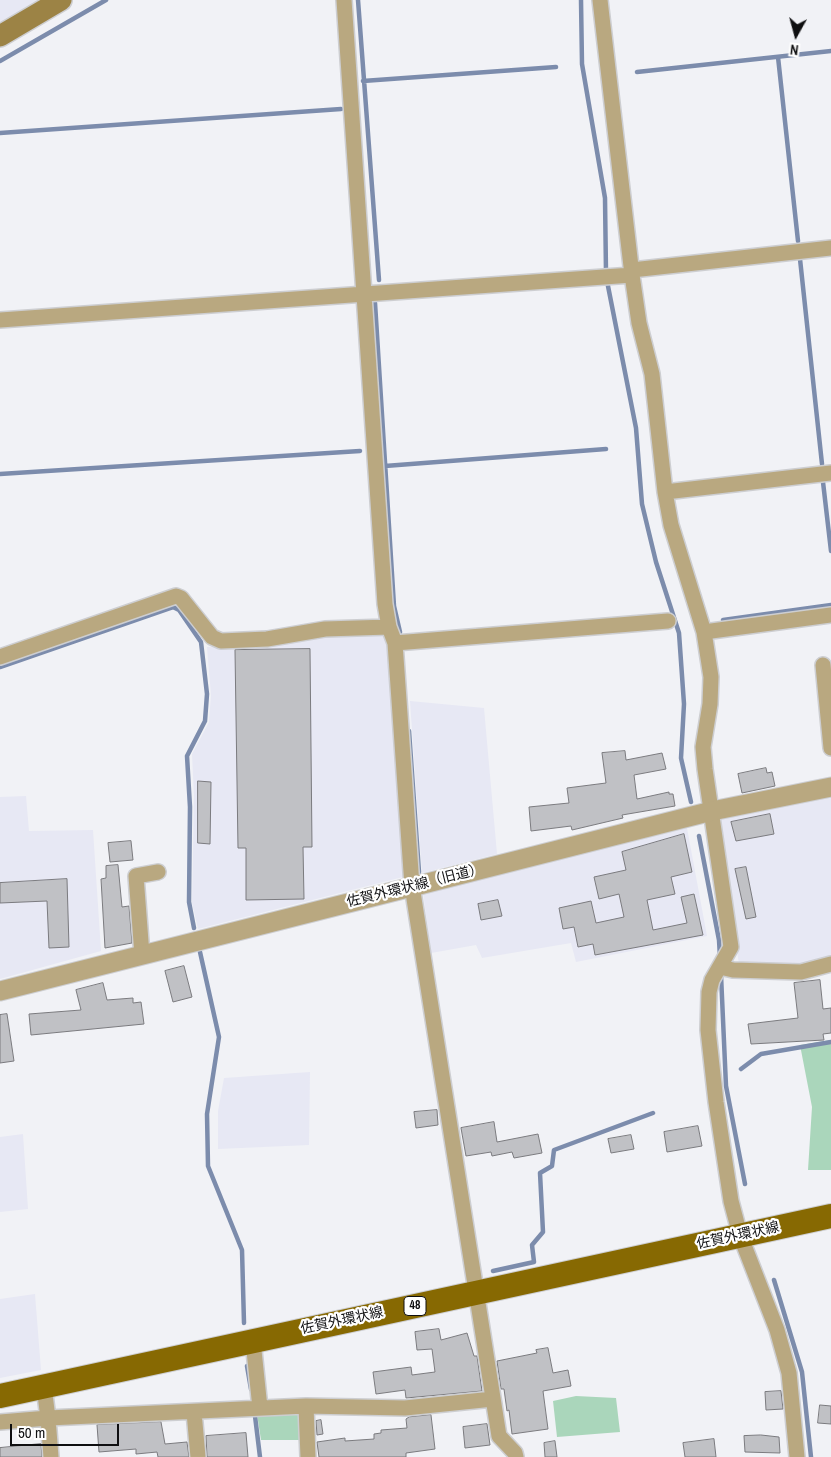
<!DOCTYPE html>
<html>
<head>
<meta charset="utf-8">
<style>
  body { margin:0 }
  #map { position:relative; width:831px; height:1457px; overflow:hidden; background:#f1f2f6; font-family:"Archivo Narrow",sans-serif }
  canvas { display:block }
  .north { position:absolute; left:771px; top:10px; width:50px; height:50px; -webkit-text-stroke:4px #fff; paint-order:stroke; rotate:187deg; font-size:14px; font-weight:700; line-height:20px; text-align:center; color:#0f0f11 }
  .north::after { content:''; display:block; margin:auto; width:18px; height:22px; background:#0f0f11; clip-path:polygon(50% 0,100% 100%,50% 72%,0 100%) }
  .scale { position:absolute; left:10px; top:1424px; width:109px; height:22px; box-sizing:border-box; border:2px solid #0f0f11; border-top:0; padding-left:6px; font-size:15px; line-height:18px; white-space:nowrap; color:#0f0f11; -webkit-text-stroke:4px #fff; paint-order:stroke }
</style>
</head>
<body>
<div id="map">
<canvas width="831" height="1457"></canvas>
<div class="north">N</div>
<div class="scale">50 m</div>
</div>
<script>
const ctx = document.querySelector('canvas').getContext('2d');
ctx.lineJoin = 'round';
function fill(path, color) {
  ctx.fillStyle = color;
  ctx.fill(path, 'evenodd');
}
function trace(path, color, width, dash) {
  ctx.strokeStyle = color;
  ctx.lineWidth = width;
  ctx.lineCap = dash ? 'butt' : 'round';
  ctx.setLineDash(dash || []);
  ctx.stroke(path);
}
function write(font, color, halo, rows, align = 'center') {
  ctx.font = font + ' "Archivo Narrow","Noto Sans JP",sans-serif';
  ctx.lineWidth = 4.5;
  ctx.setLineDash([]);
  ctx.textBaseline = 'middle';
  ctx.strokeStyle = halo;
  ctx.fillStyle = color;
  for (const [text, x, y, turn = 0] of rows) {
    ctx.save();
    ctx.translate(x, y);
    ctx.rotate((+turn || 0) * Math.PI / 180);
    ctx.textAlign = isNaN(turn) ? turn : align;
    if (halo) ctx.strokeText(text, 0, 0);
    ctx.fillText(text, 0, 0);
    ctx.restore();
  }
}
const built = new Path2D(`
  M0,0H46L0,28Z
  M384,633L390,641L403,877L198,929L192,903L194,797L192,754L209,722L211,695L207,647L269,643L325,635Z
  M410,701L484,708L497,854L422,873Z
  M26,796L29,831L93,830L101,951L0,979V797Z
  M831,797V962L739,965L719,820Z
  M687,828L707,936L576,962L571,943L482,958L476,945L431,953L423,893Z
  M310,1072L309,1145L218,1149V1111L224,1078Z
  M23,1134L28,1209L0,1212V1137Z
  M35,1294L41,1370L0,1378V1299Z`);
const green = new Path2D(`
  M831,1040V1170H808L812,1107L800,1045Z
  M576,1396L616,1398L620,1432L557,1437L553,1401Z
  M303,1410V1440H261L257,1414Z`);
const stream = new Path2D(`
  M358,0L379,280
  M581,0L582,64L605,198L606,273
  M778,57L798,241
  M0,61L106,0
  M637,72L831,51
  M363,81L556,67
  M0,133L341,109
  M800,259L822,464
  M607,281L636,428L642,504L656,562L679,633L684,704L681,758L691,802
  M375,303L394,606L400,632
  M385,466L606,449
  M0,474L360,451
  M823,482L831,551
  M723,620L831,605
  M0,667L173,607L179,610L201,642L207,694L205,721L187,756L190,807L189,902L194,928
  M409,731L419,872
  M699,836L719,940L720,957
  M200,952L219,1037L207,1114L208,1166L242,1250L244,1323
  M721,975L726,1086L745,1184
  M741,1069L761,1054L831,1042
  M493,1271L534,1262L532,1245L543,1232L540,1173L552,1166L554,1150L653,1113
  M774,1280L802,1372L811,1457
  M247,1366L251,1389
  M255,1416L260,1457`);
const building = new Path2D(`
  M310,649L312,847H303L304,899L246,900V848H238L235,650Z
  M625,751L626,760L662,753L666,769L634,775L637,799L669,792V794H673L675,806L622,815L623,818L572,830L571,826L531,831L529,807L569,803L567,788L606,783L602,753Z
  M766,768L767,773L772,772L775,786L742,793L738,774Z
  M198,781L211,782L210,844L198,843Z
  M770,814L774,834L736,841L731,822Z
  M684,834L692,872L671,877L675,894L647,900L653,930L687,923L681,897L694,894L703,935L595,955L593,944L578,947L574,927L563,929L559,908L591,901L596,923L624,917L619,894L599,899L594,877L626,870L622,852Z
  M131,841L133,860L110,862L108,843Z
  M118,865L122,907L129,906L132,943L105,948L101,879L106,878V866Z
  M746,867L756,917L746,919L735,869Z
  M67,879L69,947L49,948L47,901L0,903V883Z
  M498,900L502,916L481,920L478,904Z
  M184,966L192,997L173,1002L165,971Z
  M820,980L823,1009L831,1008V1033L823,1034L824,1040L751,1044L748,1024L798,1018L794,983Z
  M103,983L107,1000L133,998V1003L141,1002L144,1024L31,1035L29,1014L81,1010L76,990Z
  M7,1014L14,1061L0,1063V1015Z
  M437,1110L438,1125L416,1128L414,1112Z
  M494,1122L497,1142L538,1134L542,1153L514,1158L512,1152L492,1156L491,1152L466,1156L461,1128Z
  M698,1126L702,1146L667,1152L664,1132Z
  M631,1135L634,1149L611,1153L608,1139Z
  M439,1329L441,1340L467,1333L474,1356H477L482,1391L406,1398L405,1390L376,1394L373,1372L411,1367L412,1375L435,1372L432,1349L417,1350L415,1332Z
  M548,1348L553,1373L568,1370L571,1386L543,1391L548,1429L512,1434L509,1410L507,1411L504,1389H501L497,1361L537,1353L536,1350Z
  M781,1391L783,1409L766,1410L765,1392Z
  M820,1405L831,1406V1424L818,1423Z
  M431,1415L435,1449L406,1453V1457H319L317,1442L345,1438V1441L374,1439V1434L381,1433V1430L407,1428L406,1419L409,1417Z
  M321,1420L323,1434L317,1435L316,1421Z
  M161,1422L165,1444L187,1442L189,1457H158L157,1452L136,1454V1449L99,1452L97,1425Z
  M487,1424L490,1445L465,1448L463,1427Z
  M246,1433L248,1457H207L206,1436Z
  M761,1435L779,1437L780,1453L745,1452L744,1436Z
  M714,1439L716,1457H685L683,1443Z
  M555,1441L557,1457H545L544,1443Z
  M41,1444L42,1457H0V1448Z`);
const minor = new Path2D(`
  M344,0L385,604L389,627L395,643L412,886L499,1436L515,1453L516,1457
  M600,0L632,275L639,323L652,374L665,492L671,525L704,632L711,677L710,704L703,747L705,769L731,947L712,980L709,992L708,1030L716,1102L731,1201L740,1235L777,1330L789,1373L797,1457
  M632,270L831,248
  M0,320L632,275
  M665,492L831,473
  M704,632L831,615
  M395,643L668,621
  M0,657L176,596L181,598L212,637L221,641L267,639L325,629L389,627
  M823,665L831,748
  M142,955L136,876L158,872
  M720,967L733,970L801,972L831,964
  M253,1341L260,1408
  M306,1406L308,1457
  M194,1412L198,1457
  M0,1422L48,1418L44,1387
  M51,1457L48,1418L306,1406L405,1408L493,1399`);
const tertiary = new Path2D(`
  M0,991L712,811L831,787`);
const secondary = new Path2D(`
  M0,36L61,0`);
const primary = new Path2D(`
  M0,1396L831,1216`);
const shields = [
  [415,1306,22]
];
const shieldNames = [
  ["48",415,1306]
];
const streetNames = [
  ["佐賀外環状線（旧道）",415,886,-14],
  ["佐賀外環状線",738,1236,-12],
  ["佐賀外環状線",342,1321,-12]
];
fill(built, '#e7e8f4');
fill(green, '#aad6bb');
trace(stream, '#7c8cac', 4.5);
fill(building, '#c0c1c5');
trace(building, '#7b7b7f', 1);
trace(minor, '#cdced1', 18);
trace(tertiary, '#cdced1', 21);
trace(secondary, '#cdced1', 24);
trace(primary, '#cdced1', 26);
trace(minor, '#b9a880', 15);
trace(tertiary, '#b9a880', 19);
trace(secondary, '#9c8345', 21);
trace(primary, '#876902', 24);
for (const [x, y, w] of shields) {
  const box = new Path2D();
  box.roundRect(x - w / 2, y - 9.5, w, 19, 4);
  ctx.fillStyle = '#fff';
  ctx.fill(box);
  trace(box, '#0f0f11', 1);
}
write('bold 12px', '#0f0f11', null, shieldNames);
write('14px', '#0f0f11', '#fff', streetNames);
</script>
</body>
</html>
